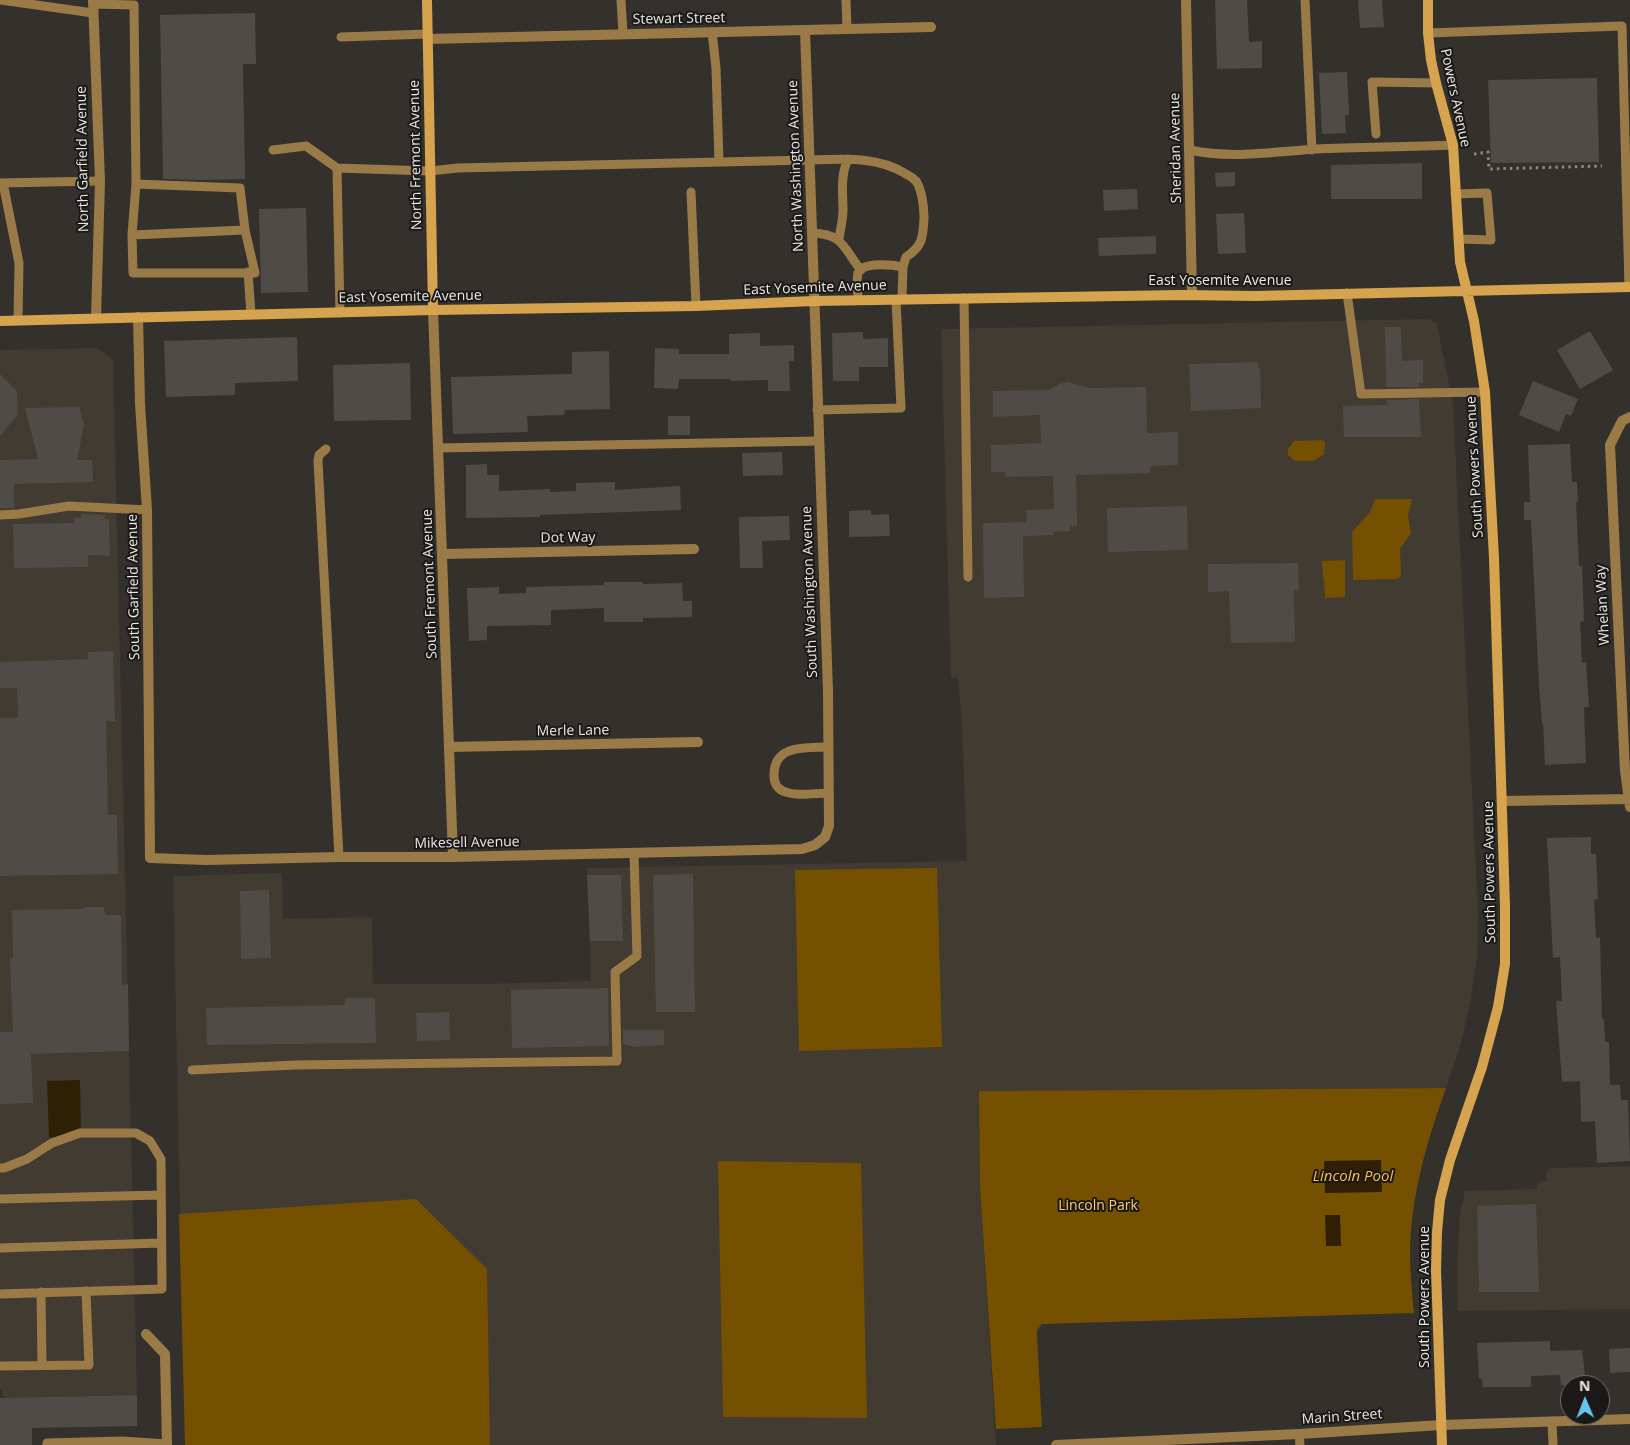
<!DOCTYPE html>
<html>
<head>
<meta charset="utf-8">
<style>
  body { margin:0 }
  #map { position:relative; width:1630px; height:1445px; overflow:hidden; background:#34312d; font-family:"Open Sans",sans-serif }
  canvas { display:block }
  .north { position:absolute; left:1560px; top:1375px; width:50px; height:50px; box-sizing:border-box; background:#1b1917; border:1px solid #6e6c69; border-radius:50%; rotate:359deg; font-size:14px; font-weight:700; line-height:20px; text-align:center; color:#eae8e5 }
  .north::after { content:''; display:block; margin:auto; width:18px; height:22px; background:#64c5ee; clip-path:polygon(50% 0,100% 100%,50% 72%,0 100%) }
</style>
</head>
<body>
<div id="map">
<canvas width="1630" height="1445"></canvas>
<div class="north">N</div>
</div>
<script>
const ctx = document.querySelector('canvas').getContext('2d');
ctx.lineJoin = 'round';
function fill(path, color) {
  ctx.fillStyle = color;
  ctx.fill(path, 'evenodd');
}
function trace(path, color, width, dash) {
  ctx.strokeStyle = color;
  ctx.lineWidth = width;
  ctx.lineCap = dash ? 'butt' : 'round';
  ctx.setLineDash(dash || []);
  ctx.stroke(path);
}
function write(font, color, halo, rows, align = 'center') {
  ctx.font = font + ' "Open Sans",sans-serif';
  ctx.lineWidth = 4;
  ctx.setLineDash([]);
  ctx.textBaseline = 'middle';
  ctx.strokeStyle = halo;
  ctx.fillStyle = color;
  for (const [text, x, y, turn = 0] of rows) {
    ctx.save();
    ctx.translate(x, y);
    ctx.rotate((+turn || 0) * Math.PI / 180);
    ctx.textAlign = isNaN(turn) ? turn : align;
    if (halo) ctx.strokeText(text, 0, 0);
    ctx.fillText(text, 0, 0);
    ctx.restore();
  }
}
const built = new Path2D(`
  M1428,319L1437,324L1453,403L1478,913L1477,958L1470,1003L1460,1047L1446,1088L979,1091L980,1187L996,1445H185L173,876L282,873L283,919L372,917L373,984H481L591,981L587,868L967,861L962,724L958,678H951L941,329Z
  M97,348L113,359L137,1395L3,1398L2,1390H0V350Z
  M1630,1166V1309L1458,1311L1457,1270L1460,1213L1465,1191L1537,1189V1182L1547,1181L1546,1173L1550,1168Z`);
const green = new Path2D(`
  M1322,440L1325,442L1324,454L1314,461H1295L1288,455V449L1294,441Z
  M1375,499H1412L1408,515L1411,533L1400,549L1401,576L1398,579L1353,580L1352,532L1370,512Z
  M1345,560V597L1325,598C1325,585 1322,574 1322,561Z
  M937,868L942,1047L799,1051L795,870Z
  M1446,1088C1427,1141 1411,1195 1410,1252C1410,1273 1412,1293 1414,1313L1042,1324L1037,1330V1336L1042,1427L996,1429L980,1187L979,1091Z
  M718,1161L861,1163L867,1418L723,1417Z
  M416,1199L487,1269L490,1445H185L179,1214Z`);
const water = new Path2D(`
  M80,1080L81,1137H49L47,1081Z
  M1381,1160L1382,1192L1325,1193L1324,1161Z
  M1325,1215H1340L1341,1246H1326Z`);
const building = new Path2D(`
  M1215,0H1247L1249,42L1262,41V68L1217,69Z
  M1358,0H1382L1384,27L1360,28Z
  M255,13L256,64H243L245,179L201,180L163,179L160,15Z
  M1347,72L1349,115H1345L1346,133L1322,134L1319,73Z
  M1597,78L1599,162L1491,163L1488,80Z
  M1422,163V199H1331V165Z
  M1235,172V186L1216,187L1215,173Z
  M1137,189L1138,209L1104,211L1103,190Z
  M306,208L308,292L261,293L259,209Z
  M1244,213L1246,253L1218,254L1216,214Z
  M1156,236V254L1099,256L1098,238Z
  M1385,327H1401L1402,361L1423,360V383H1419V387H1386Z
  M1590,331L1613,370L1580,389L1557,350Z
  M863,332V339L888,338V367H859V381H833L832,333Z
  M760,333V346L794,345V361H789L790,391H768V380L730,381V379H679L678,389L654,388L655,348L679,349V354H729V334Z
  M297,337L298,381L235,383V395L166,397L164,341Z
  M609,351L610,409L565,410L564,415L527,416L528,432L453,434L451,377L572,374V352Z
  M1258,362V368H1260L1261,408L1191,411L1189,364Z
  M410,363L411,420L334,421L333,365Z
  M0,374L17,391L18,414L0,436Z
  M1533,381L1578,399L1571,416L1566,414L1559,432L1519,415Z
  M1068,382L1090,388L1146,387L1147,433L1178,432V465L1150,466V473L1076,475L1077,526L1070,527V531L1054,532V535L1023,536L1024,597L984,598L983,523L1027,522L1026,510L1054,509L1053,476L1005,477V472H991V445L1041,443L1040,415L993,417V391L1049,390L1059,384Z
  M1419,399L1421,437H1344L1343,406L1387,405V400Z
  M79,407L84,424L77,460H92L93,482L14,484V508H0V460L38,459L25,408Z
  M668,416H690V435H668Z
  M1570,444L1572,482H1577L1578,502H1576L1579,566H1582L1584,621L1580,622L1582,663L1586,662L1589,707H1584L1586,763L1545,765L1543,724H1542L1539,685L1531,520H1524V502H1530L1528,445Z
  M782,452L783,475L743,476L742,453Z
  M487,464V475H499V491L550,489V492L576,491V483L615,482V490L680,486L681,510L540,515V517L466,518V465Z
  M1187,506L1188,550L1108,552L1107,508Z
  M871,510V515L889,514L890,536L849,537V511Z
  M81,514L105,515V519H109L110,556L88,555V567L14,568L13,524L74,523V517L82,518Z
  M789,516L790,540L762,541L763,568H740L739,517Z
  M1298,563L1299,590H1294L1295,642L1231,643L1229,591L1208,592V564Z
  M604,582H643V584L682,583L683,601H692V617L643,618V622H604V608L551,610V625L487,626V640L469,641L467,588L499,587V594L526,593V587L604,585Z
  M113,651L115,721H106L108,815H117L118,874L0,876V718H18L17,688H0V662L88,659V652Z
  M1591,837V854H1596L1598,899H1594L1596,938L1600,937L1602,1019H1604L1605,1042H1609L1610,1085H1620L1621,1100H1628L1630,1161L1597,1163L1595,1121L1581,1122L1580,1081L1562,1082L1556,1001H1562L1560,957L1553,958L1547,838Z
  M693,874L695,1012H656L653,875Z
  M587,875H621L623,941H590Z
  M269,890L271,958L241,959L240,891Z
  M84,907H104L105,915H121L122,985L128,984L129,1051L31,1054L33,1103L0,1104V1032H13L10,958H13L12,910L84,909Z
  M608,988L609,1046L512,1048L511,990Z
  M345,998H375L376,1043L207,1045L206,1008L345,1005Z
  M449,1012L450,1040L417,1041L416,1013Z
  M623,1030H664V1045L636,1047L623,1044Z
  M1536,1204L1539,1292H1479L1477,1206Z
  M1550,1341V1351L1582,1350L1586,1384L1561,1385L1560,1375L1531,1376V1387H1483L1482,1379L1479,1378L1477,1343Z
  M1630,1348V1372L1610,1373L1609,1349Z
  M137,1395V1426L32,1428V1445H0V1398Z`);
const path = new Path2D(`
  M1474,154L1488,152L1489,169L1602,166`);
const lane = new Path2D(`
  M1,0L93,13
  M621,0L623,34
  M846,0L847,29
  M1305,0L1312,150
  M93,4L134,5L136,184L240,188L245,230L132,235
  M712,32L716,68L719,162
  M1428,33L1622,26L1629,287
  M341,37L428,34
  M1376,134L1372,82L1436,83
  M273,150L306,146L337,168
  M1190,150C1231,159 1274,152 1316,149C1361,147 1407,147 1453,145
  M0,183L100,181
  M3,183L19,263L18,320
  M136,184L132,235L133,273H255L245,230
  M691,192L696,306
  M1455,194L1487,193L1491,240L1458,239
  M812,233C844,234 843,248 861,270
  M839,239C840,230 843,220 843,211C843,193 840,176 848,159
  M248,272L251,314
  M1347,293L1361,394L1485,392
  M964,298L968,577
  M858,300C858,293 856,279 858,273C863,261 894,265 903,267
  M340,313L337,168L430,171L458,168L809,160C842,159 878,156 906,174C910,176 913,178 916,181C922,190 924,207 924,218C923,237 923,246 906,257L903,267L902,299
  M817,410L901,408L896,300
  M438,448L818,441
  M326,449L319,455L318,461L339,857
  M0,515L19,514L69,506L147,510
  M828,747C806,748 774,744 774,775C774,782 776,788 783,791C796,797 815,793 829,793
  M192,1070L295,1065L617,1061L615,972L637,956L634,853
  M0,1168H4L27,1159L52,1143L80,1133H136L150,1141L161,1159L162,1289L0,1294
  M0,1199L160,1195
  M0,1248L161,1243
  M41,1292L42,1365
  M0,1366L89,1365L86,1291
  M1552,1421L1553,1445
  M1299,1434L1300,1445
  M47,1445V1443L122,1441L167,1444`);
const street = new Path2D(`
  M93,0L100,181L96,318
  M1186,0L1192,295
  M428,39L931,27
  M433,310L453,857
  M138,317L140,404L147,510L150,858L206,860L339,857H453L802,849L815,845L825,837L829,826L828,691L805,30
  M1630,417L1622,421L1610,445L1625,771L1630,807
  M443,554L694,549
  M449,747L698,742
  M1503,801L1630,799
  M146,1334L165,1354L167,1445
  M1056,1445L1299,1434L1441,1425L1630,1419`);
const secondary = new Path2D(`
  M427,0L433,310
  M1428,0V33L1431,60L1436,83L1453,145L1460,262L1474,321L1485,392L1494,558L1505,906V964L1498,1007L1482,1067L1450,1160L1440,1200L1437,1232L1436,1270L1442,1445
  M0,321L433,310L696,306L814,301L1182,295L1256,296L1630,287`);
const streetNames = [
  ["Stewart Street",679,19,-1],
  ["Powers Avenue",1455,98,78],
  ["Sheridan Avenue",1176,148,-91],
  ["North Fremont Avenue",416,155,-91],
  ["North Garfield Avenue",83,159,-91],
  ["North Washington Avenue",796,166,-92],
  ["East Yosemite Avenue",1220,281],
  ["East Yosemite Avenue",815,288,-2],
  ["East Yosemite Avenue",410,297,-1],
  ["South Powers Avenue",1475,467,-93],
  ["Dot Way",568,538,-1],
  ["South Fremont Avenue",430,584,-92],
  ["South Garfield Avenue",134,587,-91],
  ["South Washington Avenue",810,592,-92],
  ["Whelan Way",1603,605,-93],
  ["Merle Lane",573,731,-1],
  ["Mikesell Avenue",467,843,-1],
  ["South Powers Avenue",1490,872,-91],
  ["South Powers Avenue",1425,1297,-90],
  ["Marin Street",1342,1417,-4]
];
const parkNames = [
  ["Lincoln Park",1098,1206]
];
const waterNames = [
  ["Lincoln Pool",1353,1177]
];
fill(built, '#413b31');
fill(green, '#755000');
fill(water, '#2e1f05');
fill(building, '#4f4c47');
trace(path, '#8a8784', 3, [2.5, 4]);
trace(lane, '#9a7b48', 9);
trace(street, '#9a7b48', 10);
trace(secondary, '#d6a34e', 10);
write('14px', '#eae8e5', '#1b1917', streetNames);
write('14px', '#fdcb79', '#1b1917', parkNames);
write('italic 15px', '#febe4f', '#1b1917', waterNames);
</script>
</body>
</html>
